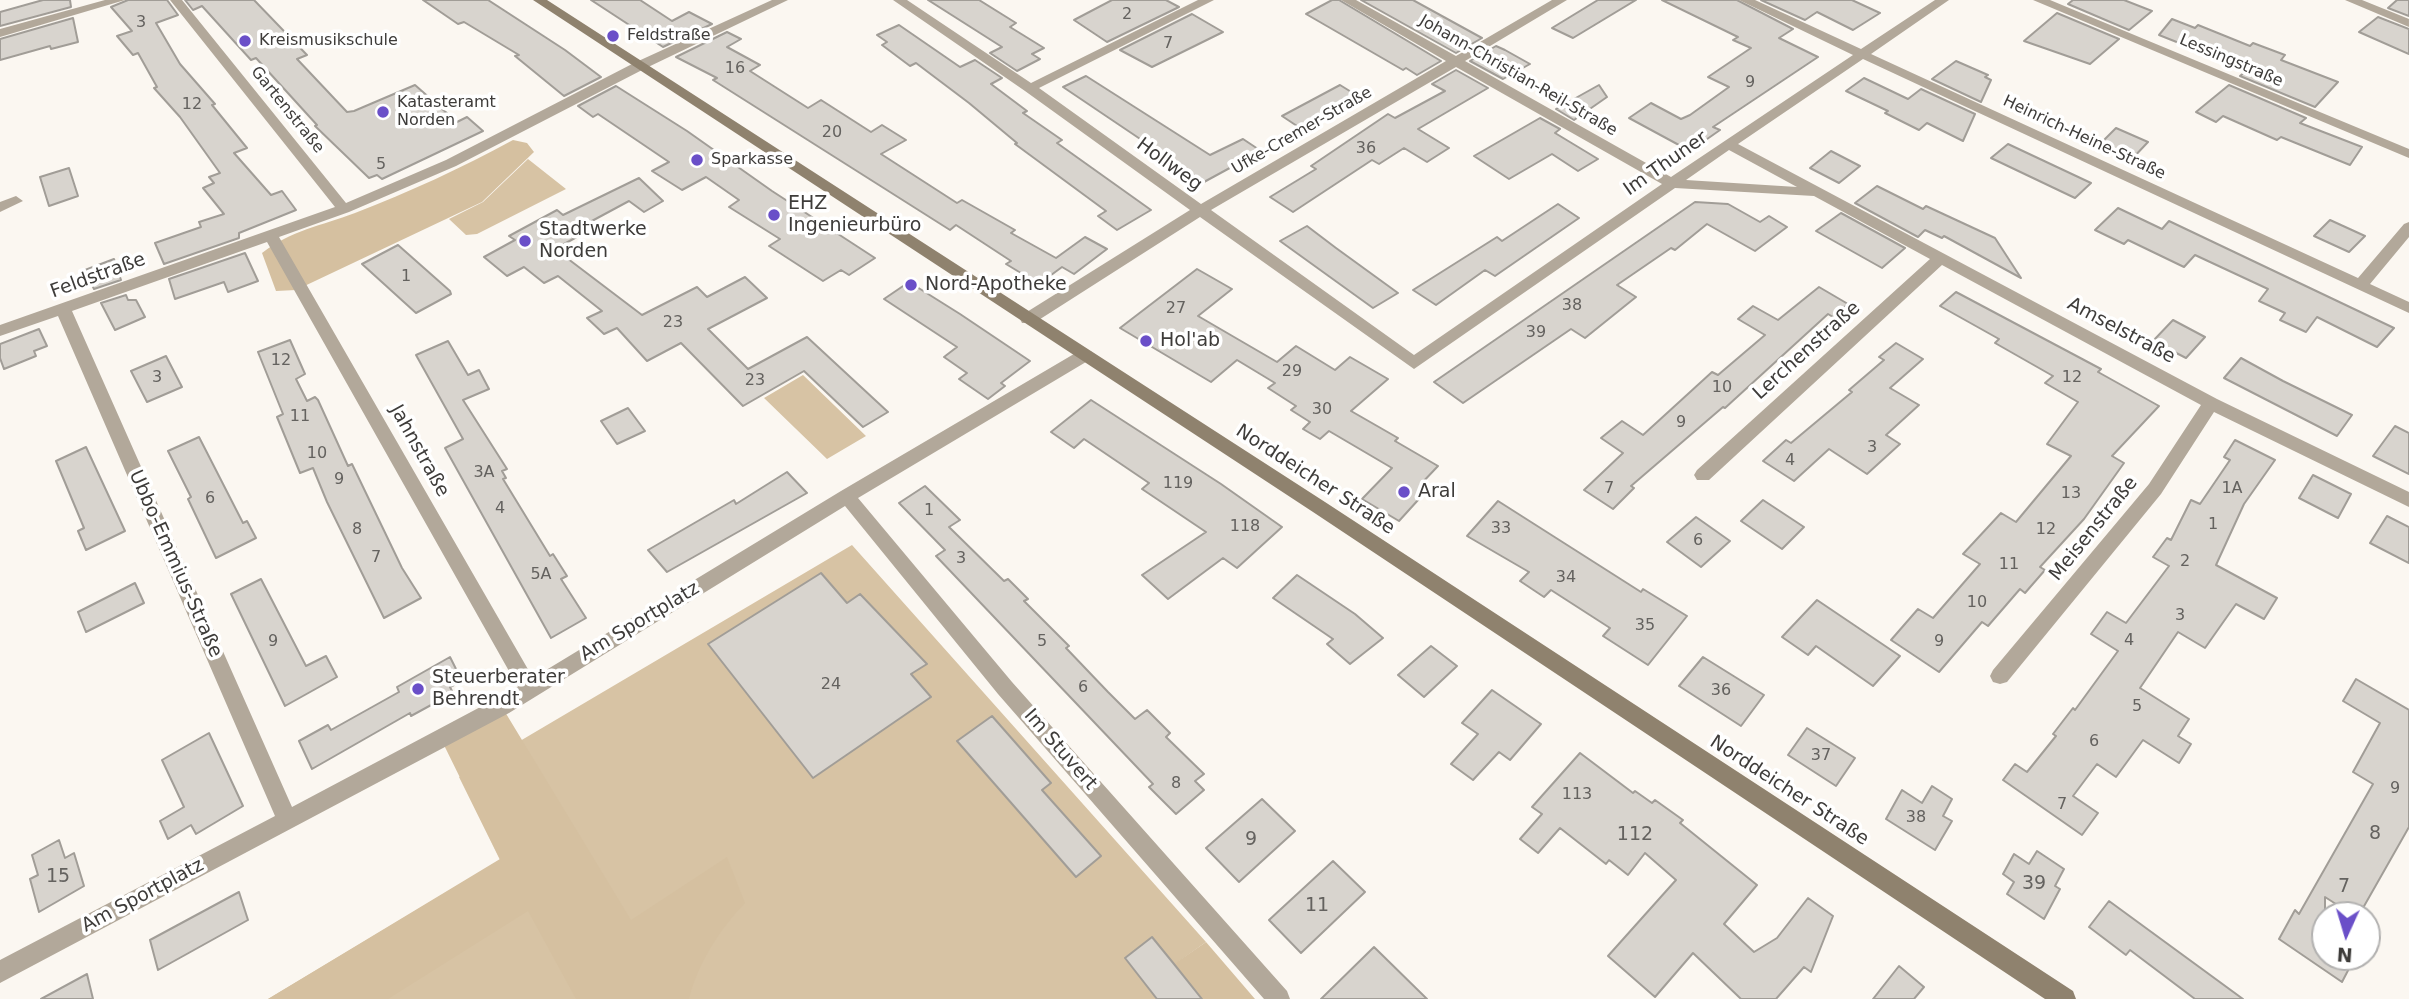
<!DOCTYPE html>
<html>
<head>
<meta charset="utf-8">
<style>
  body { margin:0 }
  #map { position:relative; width:2409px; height:999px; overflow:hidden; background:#fbf7f1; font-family:"DejaVu Sans",sans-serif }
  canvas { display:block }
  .north { position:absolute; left:2311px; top:901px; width:70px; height:70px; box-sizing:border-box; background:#fff; border:2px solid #b2b1b0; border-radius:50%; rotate:184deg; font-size:19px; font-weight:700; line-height:28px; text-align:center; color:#3e3c3a }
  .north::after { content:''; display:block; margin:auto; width:24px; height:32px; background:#6a4fc8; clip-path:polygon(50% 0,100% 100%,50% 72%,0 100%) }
</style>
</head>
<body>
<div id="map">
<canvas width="2409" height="999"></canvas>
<div class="north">N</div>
</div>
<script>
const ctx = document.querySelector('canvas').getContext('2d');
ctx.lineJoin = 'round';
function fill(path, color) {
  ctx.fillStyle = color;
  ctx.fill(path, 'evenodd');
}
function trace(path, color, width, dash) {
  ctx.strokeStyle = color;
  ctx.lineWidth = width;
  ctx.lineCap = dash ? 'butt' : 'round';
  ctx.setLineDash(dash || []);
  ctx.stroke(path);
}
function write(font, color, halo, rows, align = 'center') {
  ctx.font = font + ' "DejaVu Sans",sans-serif';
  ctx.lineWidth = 7;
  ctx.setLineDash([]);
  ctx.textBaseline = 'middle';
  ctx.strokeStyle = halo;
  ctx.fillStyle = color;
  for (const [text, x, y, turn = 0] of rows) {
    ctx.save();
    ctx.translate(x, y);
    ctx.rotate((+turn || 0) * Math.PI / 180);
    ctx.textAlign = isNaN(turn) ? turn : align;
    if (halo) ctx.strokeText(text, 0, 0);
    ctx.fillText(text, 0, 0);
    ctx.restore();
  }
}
const green = new Path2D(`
  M528,159L566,189L477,234L466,235L449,219L483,202Z
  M803,375L866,436L827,459L764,398Z
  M852,545L1206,942L1175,964L1202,999H268L500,860L459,777Z`);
const forest = new Path2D(`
  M513,140L527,143L534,152L482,202L296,290L276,291L262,253C291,230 321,226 355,213C409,192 462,168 513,140Z
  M502,707L631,920L727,857L745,903C720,929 698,963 689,999H576L528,911L388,999H268L500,859L441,739Z
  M1206,942L1255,999H1202L1174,964Z`);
const building = new Path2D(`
  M43,0H70L71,7L0,26V12Z
  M128,0H167L178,15L156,23L180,64L215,104L212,105L247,148L234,153L271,195L282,191L296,210L239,233V238L164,264L155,243L201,227L199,222L224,214L203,188L214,183L209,177L220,173L180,117L154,88L157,87L138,53L133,55L117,36L132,31L111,7Z
  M185,0H254L307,55L297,59L347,112L354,111L415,85L457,122L467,117L483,131L382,179L377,175L369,178L315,126L317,125L256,58L251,60L202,6L193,10Z
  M423,0H488L565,50L601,77L564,96L515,56L519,55L464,22L458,24Z
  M591,0H640L672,21L689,12L712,24L663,47Z
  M928,0H979L1016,23L1010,27L1044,48L1032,54L1040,59L1017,71L990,53L1002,47Z
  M1112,0H1166L1179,7L1107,42L1074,20Z
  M1332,0H1339L1441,61L1417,75L1406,68L1403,70L1306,14Z
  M1361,0H1413L1482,38L1456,53Z
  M1598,0H1636L1573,38L1552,28Z
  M1662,0H1737L1793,29L1779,38L1818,57L1713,127L1720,130L1690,151L1629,118L1651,103L1681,119L1690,115L1729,87L1708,77L1751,48L1733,40L1738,37Z
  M1761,0H1852L1880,13L1853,30L1817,12L1805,20Z
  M2073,0H2124L2152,11L2129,30L2068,4Z
  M2397,0H2409V16L2388,8Z
  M2057,13L2119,39L2090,64L2024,41Z
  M1192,14L1223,32L1152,67L1120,50Z
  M2378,17L2409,29V54L2359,32Z
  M73,18L78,42L51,49L50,46L0,60V39Z
  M2172,19L2195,28L2198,25L2250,46L2253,43L2285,55L2281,60L2338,82L2315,107L2240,76L2247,70L2159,35Z
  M899,25L960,67L975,60L1002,78L991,84L1027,111L1023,113L1062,140L1057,143L1151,210L1117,230L1098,216L1106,211L1015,144L1017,143L969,103L916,63L910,66L882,45L887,42L877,35Z
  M727,32L741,39L727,47L760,65L750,71L808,108L821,100L871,132L882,125L906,140L881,154L957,203L962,200L1015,230L1011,233L1056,258L1085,237L1107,249L1074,274L1062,267L1039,284L1006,264L1011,261L956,225L950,230L713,80L717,78L676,57Z
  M1496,46L1505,50L1530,64L1503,79L1470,61Z
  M1956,61L1988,75L1985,77L1991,80L1981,102L1932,79Z
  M1456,70L1488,88L1418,129L1449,148L1427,162L1404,148L1379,164L1372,160L1293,212L1270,197L1316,169L1311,166L1388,114L1395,118L1445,91L1432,84Z
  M1086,76L1210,155L1243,139L1261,151L1204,182L1063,87Z
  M1864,78L1908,99L1921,89L1975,114L1963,141L1927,123L1919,130L1885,113L1888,111L1846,91Z
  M1340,85L1361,98L1303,130L1282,116Z
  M1599,85L1607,97L1574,120L1556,109Z
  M2229,85L2306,118L2300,123L2362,147L2350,165L2281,137L2277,140L2223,116L2216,122L2196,112Z
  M616,86L687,131L772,191L875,258L849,275L841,270L823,281L769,246L780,239L729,207L739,200L706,177L682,190L652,171L669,162L598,114L593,117L578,106Z
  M1540,118L1560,129L1555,133L1598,159L1578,171L1552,154L1509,179L1474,156Z
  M2116,128L2148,142L2131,160L2098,146Z
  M2008,144L2091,183L2075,198L1991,158Z
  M1831,151L1860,166L1839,183L1810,168Z
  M69,168L78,196L49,206L40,177Z
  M639,178L663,201L644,212L629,201L590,222L595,227L555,249L642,315L697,287L707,297L745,277L767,298L708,329L748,369L807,337L888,412L863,427L804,371L743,406L681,343L647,361L617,328L604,334L587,318L602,311L558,276L544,283L524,267L507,276L484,257L515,240L509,236L557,210L563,215Z
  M1877,186L1923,209L1926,206L1995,238L2021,278L1944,236L1942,238L1925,230L1918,237L1855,203Z
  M1695,202L1728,204L1760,222L1769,216L1787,227L1755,251L1707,224L1675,250L1671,248L1617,285L1636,297L1585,338L1571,329L1463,403L1434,382Z
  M1558,204L1579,218L1495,276L1485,270L1436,305L1413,290L1497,237L1502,241Z
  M2118,208L2162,229L2169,221L2394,328L2377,347L2317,317L2306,332L2280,320L2285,313L2259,301L2268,289L2195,255L2184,267L2128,240L2124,244L2095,230Z
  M1841,213L1905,248L1882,268L1816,231Z
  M2330,220L2365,236L2349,252L2314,236Z
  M1307,226L1336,248L1398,293L1373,308L1280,241Z
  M398,245L450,291L451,294L416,313L362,264Z
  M245,253L258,281L228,292L224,282L175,299L169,279Z
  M114,259L121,280L94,289L85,270Z
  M1197,269L1232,289L1198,316L1277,362L1296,346L1335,370L1350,357L1388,379L1351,411L1398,438L1395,441L1438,466L1420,485L1428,489L1399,521L1362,499L1392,468L1329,431L1320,439L1303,429L1310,422L1291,410L1296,406L1268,388L1275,383L1237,360L1211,382L1120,328Z
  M909,282L960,314L1030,361L1001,383L1005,386L988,399L959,379L967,373L944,357L957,347L884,299Z
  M1819,287L1848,304L1833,317L1828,314L1725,408L1723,407L1631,486L1634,488L1613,509L1584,490L1623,453L1601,438L1622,421L1643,435L1712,372L1718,375L1765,335L1738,319L1753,306L1778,320Z
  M1956,292L2101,369L2098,372L2159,406L2112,456L2124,463L2084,519L2040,567L2045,570L2025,593L2020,589L1988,626L1982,622L1939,672L1891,640L1918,609L1933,618L1980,564L1963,554L2001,513L2016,522L2071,456L2047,444L2078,402L2045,383L2053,376L1995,343L1999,339L1940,306Z
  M126,295L128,300H136L145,317L115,330L101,303Z
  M2173,320L2205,337L2186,358L2153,341Z
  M39,329L47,346L34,351L36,356L4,369L0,358V344Z
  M290,340L305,374L296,379L307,401L315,397L318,400L348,466L352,464L402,568L421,598L384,618L327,502L313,468L300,473L277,417L283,414L258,352Z
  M448,341L468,375L479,370L489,389L463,400L507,469L502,471L506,478L503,479L550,556L553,554L567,576L561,579L586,618L551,638L445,448L463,439L416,355Z
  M1896,343L1923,359L1890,388L1919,405L1886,435L1900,444L1867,474L1829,449L1794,481L1763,461L1786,440L1791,443L1852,392L1849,390L1884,360L1879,357Z
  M166,356L182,387L147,402L131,371Z
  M2241,358L2283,381L2352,415L2337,436L2224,378Z
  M1091,400L1221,484L1282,527L1237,568L1223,558L1168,599L1142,575L1206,532L1142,489L1149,483L1084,439L1074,448L1051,432Z
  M628,408L645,431L617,444L601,421Z
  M2395,426L2409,433V474L2373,456Z
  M199,437L243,523L247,521L256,538L216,558L188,499L191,497L168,451Z
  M2235,440L2275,460L2244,504L2216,565L2277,598L2264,619L2236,604L2205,648L2178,632L2140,688L2189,719L2178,736L2191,744L2179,763L2143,740L2116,777L2097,764L2073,796L2098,813L2082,835L2003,780L2015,764L2027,772L2056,736L2053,734L2073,708L2075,710L2118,651L2091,634L2107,612L2126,623L2169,566L2153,557L2167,538L2171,540L2191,500L2200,504L2230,460L2224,457Z
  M86,447L125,531L86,550L78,531L84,528L56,461Z
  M787,472L807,493L667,572L648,550L734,500L736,504Z
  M2313,475L2351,494L2338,518L2299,498Z
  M925,486L960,520L949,527L1004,581L1008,579L1028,599L1024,601L1069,646L1066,648L1108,692L1135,719L1147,710L1170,733L1166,737L1204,774L1195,781L1204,790L1176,814L1149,787L1153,784L936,556L945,550L899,503Z
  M1763,500L1804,527L1782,549L1741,521Z
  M1498,501L1641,592L1643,589L1687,616L1648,665L1603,636L1610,628L1551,590L1544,597L1520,581L1529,572L1467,536Z
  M2387,516L2409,527V563L2370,543Z
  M1696,517L1730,541L1701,567L1667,542Z
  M821,573L847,603L860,594L927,664L911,674L931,697L813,778L708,644Z
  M1297,575L1355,614L1383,638L1350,664L1327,644L1333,639L1273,598Z
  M261,579L306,666L326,656L337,677L285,706L231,594Z
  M135,583L144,603L86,632L78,612Z
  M1817,600L1900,656L1873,686L1816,646L1808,655L1782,637Z
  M1431,646L1457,666L1424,697L1398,675Z
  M450,657L462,681L450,687L453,693L411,716L410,713L312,769L299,741L328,725L331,730L399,692L397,687Z
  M1703,657L1764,695L1741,726L1679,686Z
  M2356,679L2409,710V827L2359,915H2353L2325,897V957H2355L2342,982L2279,939L2295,910L2299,914L2373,784L2353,772L2380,723L2343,701Z
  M1492,690L1541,724L1510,760L1499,752L1473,780L1451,764L1478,734L1462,723Z
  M992,716L1051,783L1042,790L1101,856L1076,877L957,741Z
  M1807,728L1855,758L1836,786L1788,755Z
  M209,733L243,806L196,834L191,825L168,839L160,821L184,807L162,760Z
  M1580,753L1633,793L1635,791L1652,803L1655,800L1683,820L1680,823L1757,885L1724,924L1754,952L1777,938L1808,898L1833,916L1811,972L1804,967L1776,999H1741L1693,953L1655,997L1608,956L1676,880L1645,853L1628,875L1609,860L1606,864L1560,828L1538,853L1520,839L1542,814L1532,807Z
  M1932,786L1952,799L1943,816L1952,821L1935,850L1886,819L1902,790L1922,803Z
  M1262,799L1295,831L1239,882L1206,848Z
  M59,840L65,858L74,853L84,886L39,912L30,879L38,875L32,855Z
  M2037,851L2064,869L2055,886L2060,889L2044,919L2007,894L2014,882L2003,874L2014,854L2029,864Z
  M1333,861L1365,892L1301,953L1269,920Z
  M239,892L248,920L158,970L150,940Z
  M2109,901L2243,999H2195L2130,950L2126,955L2089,927Z
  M1152,937L1174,964L1202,999H1157L1125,958Z
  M1374,947L1427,999H1321Z
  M1899,966L1924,987L1914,999H1873Z
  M87,974L93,999H41Z`);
const street = new Path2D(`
  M105,0H125L0,37V29Z
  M170,0H182L346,203L446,160L634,63L772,0H788L644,69L456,166L349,212L279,237L533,678L841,491L1079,351H1091L1093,355L1091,359L858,498L1012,682L1287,991L1290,999H1264L998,694L845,506L509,713L0,983V960L275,816L58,316L0,336V325L335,207ZM267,242L518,687L292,807L72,311Z
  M893,0H907L1031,83L1198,0H1214L1039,88L1201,204L1446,61L1341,0H1356L1456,56L1552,0H1567L1465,61L1671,177L1853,55L1739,0H1755L1861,49L1935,0H1949L1871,54L2358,278L2404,224L2409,222V237L2370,284L2409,302V313L1863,59L1738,144L2217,399L2409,492V507L2214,412L2161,494L2007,682L2000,684L1993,682L1990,676L1993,670L2149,484L2201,405L1942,265L1709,480H1697L1694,475L1697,470L1930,259L1814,196L1675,188L1414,369L1200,217L1034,323H1022L1020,319L1022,315L1190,210L1025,91ZM1456,67L1662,184L1414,355L1211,210ZM1729,150L1797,187L1686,180Z
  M2033,0H2050L2409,149V158Z
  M2345,0H2362L2409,19V27Z
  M16,196L23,201L0,212V202Z`);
const secondary = new Path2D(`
  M533,0H547L1325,502L2073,991L2076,999H2045L1313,512Z`);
const markers = [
  [613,36,7,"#6a4fc8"],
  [245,41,7,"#6a4fc8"],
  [383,112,7,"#6a4fc8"],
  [697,160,7,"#6a4fc8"],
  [774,215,7,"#6a4fc8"],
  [525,241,7,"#6a4fc8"],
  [911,285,7,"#6a4fc8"],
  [1146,341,7,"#6a4fc8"],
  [1404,492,7,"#6a4fc8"],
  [418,689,7,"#6a4fc8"]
];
const numberNames = [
  ["2",1127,15],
  ["3",141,23],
  ["7",1168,44],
  ["16",735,69],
  ["9",1750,83],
  ["12",192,105],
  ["20",832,133],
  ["36",1366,149],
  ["5",381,165],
  ["1",406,277],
  ["38",1572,306],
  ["27",1176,309],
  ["23",673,323],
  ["39",1536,333],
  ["12",281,361],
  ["29",1292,372],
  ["3",157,378],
  ["12",2072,378],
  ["23",755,381],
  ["10",1722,388],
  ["30",1322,410],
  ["11",300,417],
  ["9",1681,423],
  ["3",1872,448],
  ["10",317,454],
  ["4",1790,461],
  ["3A",484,473],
  ["9",339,480],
  ["119",1178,484],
  ["7",1609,489],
  ["1A",2232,489],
  ["13",2071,494],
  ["6",210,499],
  ["4",500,509],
  ["1",929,511],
  ["1",2213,525],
  ["118",1245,527],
  ["33",1501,529],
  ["8",357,530],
  ["12",2046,530],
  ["6",1698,541],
  ["7",376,558],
  ["3",961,559],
  ["2",2185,562],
  ["11",2009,565],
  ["5A",541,575],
  ["34",1566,578],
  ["10",1977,603],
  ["3",2180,616],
  ["35",1645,626],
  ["4",2129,641],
  ["9",273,642],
  ["5",1042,642],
  ["9",1939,642],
  ["24",831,685],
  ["6",1083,688],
  ["36",1721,691],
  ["5",2137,707],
  ["6",2094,742],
  ["37",1821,756],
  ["8",1176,784],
  ["9",2395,789],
  ["113",1577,795],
  ["7",2062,805],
  ["38",1916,818]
];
const farPoinames = [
  ["Feldstraße",627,36],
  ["Kreismusikschule",259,41],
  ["Katasteramt",397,103],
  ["Norden",397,121],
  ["Sparkasse",711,160]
];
const farStreetnames = [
  ["Lessingstraße",2231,61,23],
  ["Johann-Christian-Reil-Straße",1518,76,30],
  ["Gartenstraße",287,110,51],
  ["Ufke-Cremer-Straße",1302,131,-30],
  ["Heinrich-Heine-Straße",2084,138,25]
];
const streetNames = [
  ["Im Thuner",1666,164,-35],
  ["Hollweg",1169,165,36],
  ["Feldstraße",98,276,-20],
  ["Amselstraße",2121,331,28],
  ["Lerchenstraße",1807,351,-42],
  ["Jahnstraße",419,451,61],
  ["Norddeicher Straße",1315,480,33],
  ["Meisenstraße",2094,529,-51],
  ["Ubbo-Emmius-Straße",175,564,66],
  ["Am Sportplatz",640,622,-31],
  ["Im Stuvert",1060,750,49],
  ["Norddeicher Straße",1789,791,33],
  ["Am Sportplatz",143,896,-28]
];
const poiNames = [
  ["EHZ",788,204],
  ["Ingenieurbüro",788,226],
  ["Stadtwerke",539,230],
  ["Norden",539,252],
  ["Nord-Apotheke",925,285],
  ["Hol'ab",1160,341],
  ["Aral",1418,492],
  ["Steuerberater",432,678],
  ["Behrendt",432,700]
];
const nearNumbernames = [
  ["8",2375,834],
  ["112",1635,835],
  ["9",1251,840],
  ["15",58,877],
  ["39",2034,884],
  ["7",2344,887],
  ["11",1317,906]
];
fill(green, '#d7c3a4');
fill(forest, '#d5c0a0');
fill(building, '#d8d4ce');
trace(building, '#a19d97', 2);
fill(street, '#b2a89a');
fill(secondary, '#8f826e');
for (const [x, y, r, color] of markers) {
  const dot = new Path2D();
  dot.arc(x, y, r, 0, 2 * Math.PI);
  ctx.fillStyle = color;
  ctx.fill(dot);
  trace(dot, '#fff', 2.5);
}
write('16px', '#64625f', null, numberNames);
write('16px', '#3e3c3a', '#fff', farPoinames, 'left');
write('16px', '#3e3c3a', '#fff', farStreetnames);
write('19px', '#3e3c3a', '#fff', streetNames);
write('19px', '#3e3c3a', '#fff', poiNames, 'left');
write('19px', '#64625f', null, nearNumbernames);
</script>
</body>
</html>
